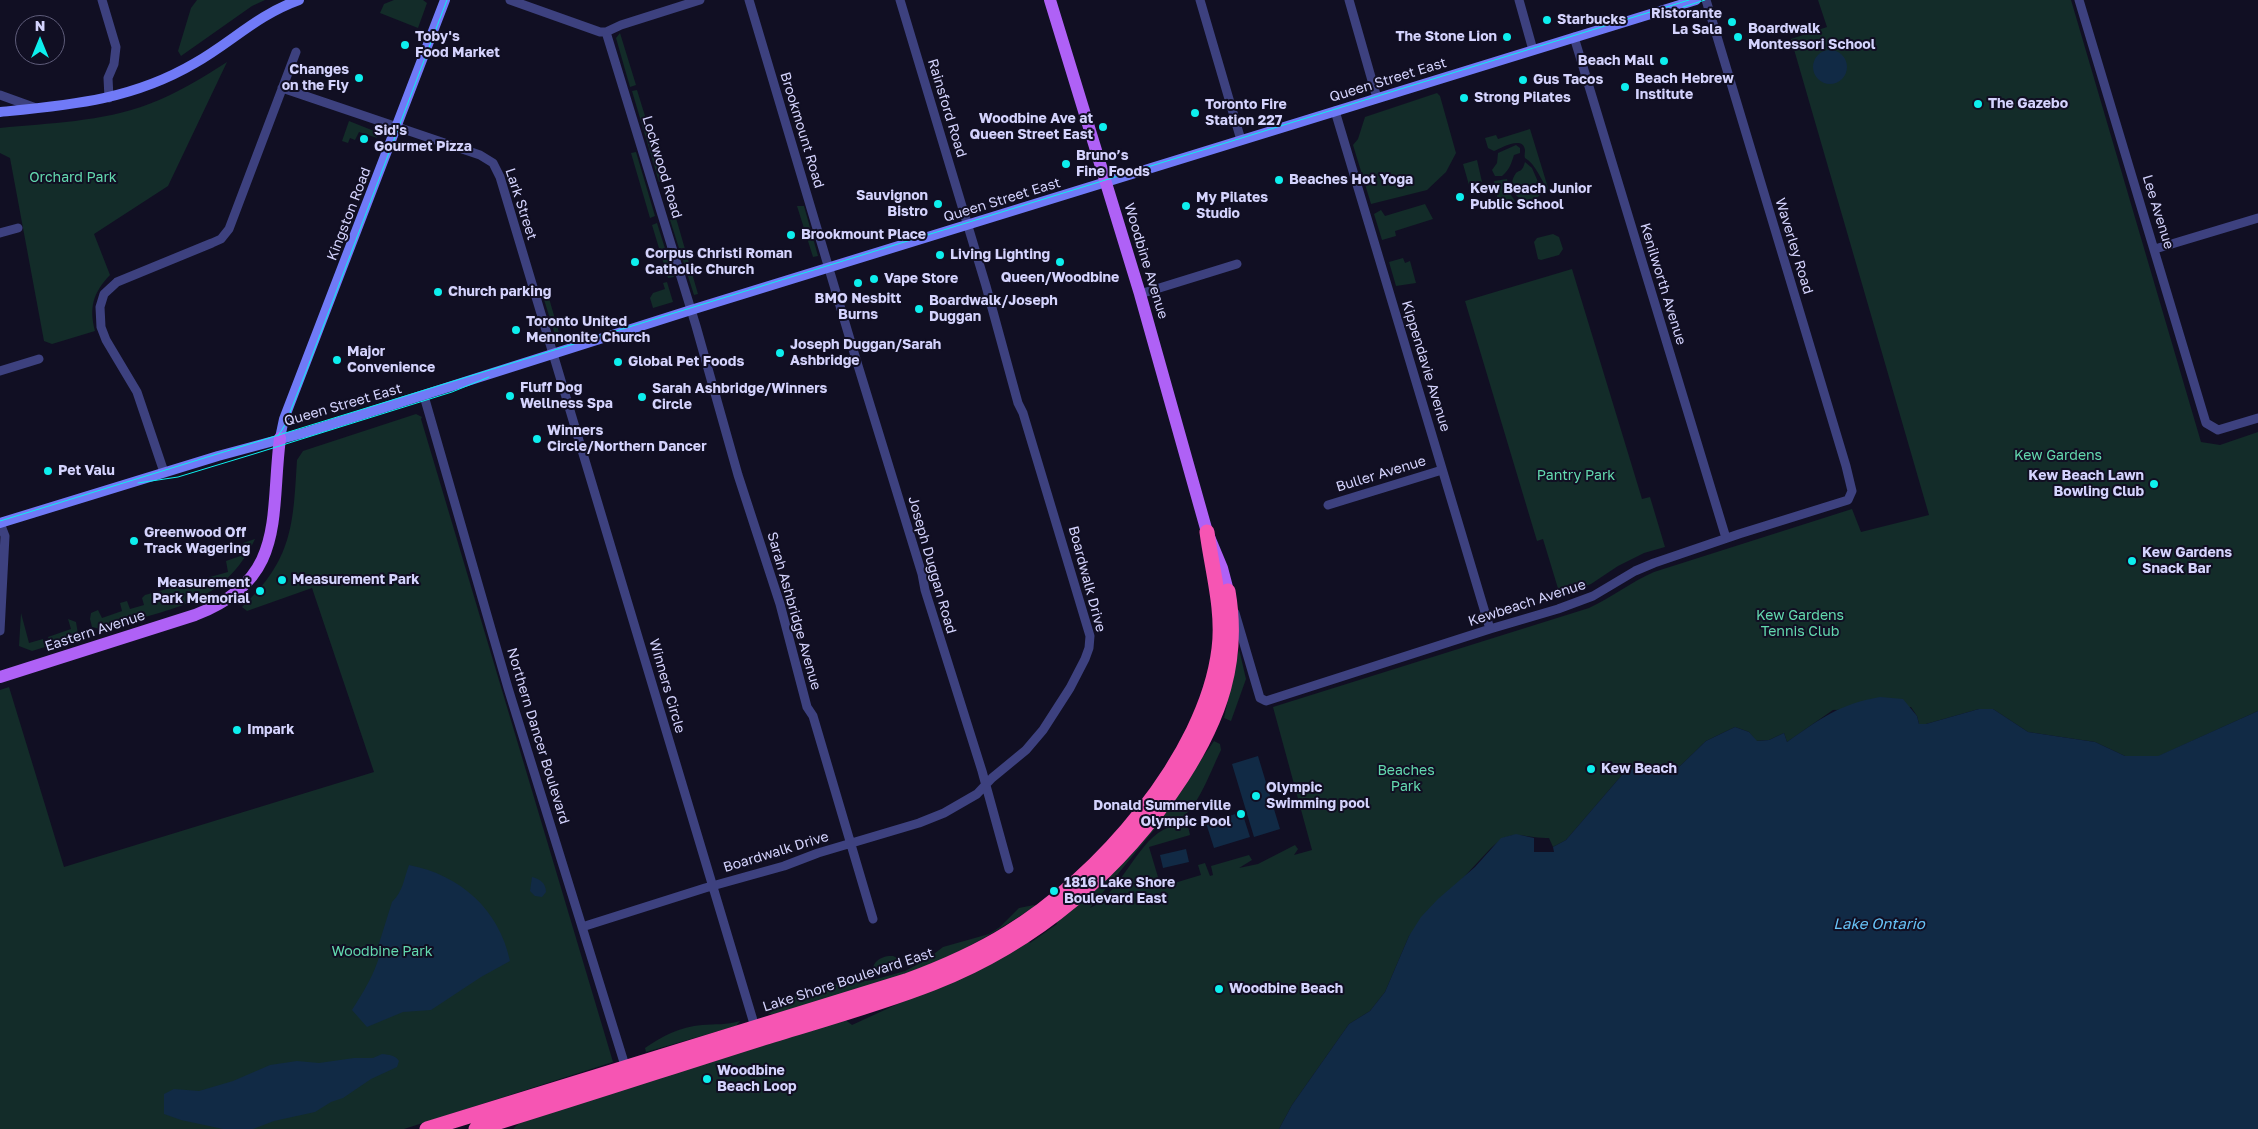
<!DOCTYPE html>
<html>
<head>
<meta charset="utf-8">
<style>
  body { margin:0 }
  #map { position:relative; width:2258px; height:1129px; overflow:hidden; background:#110f23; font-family:"Golos Text",sans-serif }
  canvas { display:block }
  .north { position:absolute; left:15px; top:15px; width:50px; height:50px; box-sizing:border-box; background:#110f23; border:1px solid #5f5d7a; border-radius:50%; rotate:0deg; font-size:14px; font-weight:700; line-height:20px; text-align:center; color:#d4d3fd }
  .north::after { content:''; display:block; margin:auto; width:18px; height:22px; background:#0defee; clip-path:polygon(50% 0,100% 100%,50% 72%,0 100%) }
</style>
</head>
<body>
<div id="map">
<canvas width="2258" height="1129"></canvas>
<div class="north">N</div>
</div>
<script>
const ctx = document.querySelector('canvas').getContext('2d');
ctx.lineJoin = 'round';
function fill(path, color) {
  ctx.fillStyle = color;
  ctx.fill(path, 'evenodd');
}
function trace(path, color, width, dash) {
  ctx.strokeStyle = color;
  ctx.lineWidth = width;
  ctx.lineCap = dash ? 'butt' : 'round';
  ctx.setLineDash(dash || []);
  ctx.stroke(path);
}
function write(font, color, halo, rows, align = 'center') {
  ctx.font = font + ' "Golos Text",sans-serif';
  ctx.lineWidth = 4;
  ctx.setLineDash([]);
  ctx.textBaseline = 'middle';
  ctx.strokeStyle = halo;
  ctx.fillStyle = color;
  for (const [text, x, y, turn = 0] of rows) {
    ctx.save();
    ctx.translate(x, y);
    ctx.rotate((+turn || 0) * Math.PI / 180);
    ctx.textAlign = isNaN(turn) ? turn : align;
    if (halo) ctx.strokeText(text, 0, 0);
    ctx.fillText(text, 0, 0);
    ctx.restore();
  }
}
const green = new Path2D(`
  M197,0H265L252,6L181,56L178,51L191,8Z
  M423,0L427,3L418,28L380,13L384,4L394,0Z
  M1818,0H2071L2201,442L2220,445L2258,432V711L2159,756H2125L2095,742L2028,732L1993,709H1979L1926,724H1919L1917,716L1911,707L1833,710L1787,742L1784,733L1769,740L1756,741L1749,732L1735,727L1706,741L1679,767L1671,764L1657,771L1633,768L1622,775L1566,840L1553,847L1549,838C1522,839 1514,826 1491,848L1409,936L1385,992L1370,1011L1349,1024L1292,1105L1279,1129H513L522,1120L843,1018L852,1025L915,996L1028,940L1030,943L1057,924L1056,921L1159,820L1214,741L1220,744L1221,750C1212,768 1200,802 1185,815C1176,822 1163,822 1154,830L1090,908C1118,896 1136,844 1163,830C1172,825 1179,828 1188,826L1190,835L1149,847L1161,887L1201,875L1198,865L1205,863L1210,876L1213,875L1211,866L1249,855L1252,860L1239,868L1258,864L1295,845L1298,849L1294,855L1312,850L1273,707L1589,608C1612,597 1631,582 1654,572L1852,509L1861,532L1929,515L1791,39L1827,27Z
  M620,33L636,85L630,87L616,38Z
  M227,62L168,186L94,234L110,275C93,293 89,307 95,331L52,344L44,341L10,158L0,153V128C49,123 102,122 149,104C176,94 202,78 227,62Z
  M637,90L665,181L659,182L632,91Z
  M1437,93L1440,96L1456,153L1446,172L1427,190L1371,204L1353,145L1358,139L1365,117Z
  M349,121L374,131L377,138L359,132L355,140L350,138L348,143L342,141Z
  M1530,129L1549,191C1541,181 1536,164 1525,158C1524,156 1525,153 1525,150C1523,135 1501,148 1494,151L1488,148L1485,138L1496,135L1498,139Z
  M1516,145L1520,148V153L1514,155C1511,164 1510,169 1502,176H1495L1492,170L1497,163L1498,153Z
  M636,152L655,216L650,218L631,153Z
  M1477,160L1482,182L1469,185L1463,164Z
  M1525,162L1532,168L1542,191C1532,213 1501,194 1516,173C1518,171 1521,171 1522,169C1524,167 1524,164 1525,162Z
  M1507,179L1511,195L1515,201L1513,203L1498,200L1494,181Z
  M1425,204L1433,219L1395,231L1396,236L1382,240L1374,214L1381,210L1385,216Z
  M797,206H804L818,256L813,257Z
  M676,218L698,294L694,295L670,220Z
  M657,223L674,277L668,278L652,225Z
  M1553,234L1559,237L1563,249L1559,255L1541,260L1538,259L1534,242L1537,238Z
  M1403,258L1405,263L1410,261L1416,283L1396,286L1389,262Z
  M1572,269L1642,499L1650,497L1665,547L1644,553L1618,566L1591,584L1560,595L1543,539L1537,541L1465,301Z
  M667,282L673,302L653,308L650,298L653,293L665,289L663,283Z
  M546,288L560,336L556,338L541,290Z
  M416,414L422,417L421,419L613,1062L404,1129H0V690L9,687L64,867L374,772L312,588L247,611L242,607C293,559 293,525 297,460L303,451L309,449Z
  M255,539C224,604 174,607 111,627L100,629L92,627L90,619L91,613L98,610L102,618L122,611L120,603L127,601L130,609L144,605L142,598L145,595L228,572L226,561L246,554L243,543Z
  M21,613L29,643L43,639L45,647L32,651L19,646Z
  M68,619L76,622L78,634L51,645L48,637L71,629Z
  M1239,649L1246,679L1231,721L1224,718Z
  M1034,905L1035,906C1001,929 966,950 928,965C878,986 826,999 774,1014H768L799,994L821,986L873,980L905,971L926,960L943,947L989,934L1000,927L1019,908Z
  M893,956L901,960L903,968L874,976C869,963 881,955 893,956Z
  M740,1021L736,1026L646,1052L645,1048C662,1036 680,1027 702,1025C715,1024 727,1025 740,1021Z`);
const water = new Path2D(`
  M1813 67a17 17 0 1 1 34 0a17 17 0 1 1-34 0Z
  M1880,697L1903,699L1917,716L1919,724H1926L1979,709H1993L2028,732L2095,742L2125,756H2158L2258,711V1129H1279L1292,1105L1349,1024L1370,1011L1385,992L1409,936L1421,917L1438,899L1475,867L1501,838L1516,834L1534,838V852H1554L1553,847L1566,840L1622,775L1633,768L1650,766L1657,771L1676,764L1679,767L1706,741L1735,727L1749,732L1757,741L1769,740L1784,733L1787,742C1820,719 1839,704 1880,697Z
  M1258,756L1280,829L1254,837L1232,764Z
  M1242,812L1250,837L1214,848L1206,823Z
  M1186,849L1189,862L1163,868L1160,855Z
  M409,865C460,875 499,909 510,961L481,977L431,1010L403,1012L367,1027L352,1010C364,991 374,975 380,954L377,950L392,902C403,892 404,878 409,865Z
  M532,877C540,879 546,883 546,892L542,897L535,896L530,891Z
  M382,1054C390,1055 395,1055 399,1061L397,1067L371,1079L343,1098L331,1102L315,1112L274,1121L253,1129H223L181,1120L164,1114V1094L174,1089L199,1091L233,1081L270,1065L297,1061L319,1063L354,1058H373Z`);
const street = new Path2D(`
  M102,0L116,47L114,64L108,78L109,98
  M510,0L600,32H606L621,25L700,0
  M749,0L852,346L922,574L925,590L982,771L1009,869
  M1200,0L1241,140
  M1349,0L1377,98
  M1519,0L1533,50
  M2079,0L2206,423L2218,430L2258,418
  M606,32L696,326L738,475L780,604L807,707L813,716L873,919
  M1574,37L1726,538
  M282,88L480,155L493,163L500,177L755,1027
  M0,95L36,108
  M1335,111L1490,629
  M0,233L18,228
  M2155,249L2258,218
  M1140,294L1237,264
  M0,371L39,359
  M424,396L508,688L627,1072
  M164,472L137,392L106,340L101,327L100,307L104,294L117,282L212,243L221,239L229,229L296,52
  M1328,505L1442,470
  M1235,613L1260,698L1266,701L1490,629L1558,609L1593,596L1635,571L1654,563L1739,534L1848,500L1852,491L1846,466L1706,0
  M0,631L5,536L0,523
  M582,927L705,888L784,866L818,853L919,823L944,813L977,794L992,778L1026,750L1043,730L1070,688L1085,659L1089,648L1090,636L1023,413L1018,403L986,286L900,0`);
const secondary = new Path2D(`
  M0,112C71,105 132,100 195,63C232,42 257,15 299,0
  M280,438L284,419L445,0
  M0,523L218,456L307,432L691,310L1696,0`);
const primary = new Path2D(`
  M1050,0L1140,294L1207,532L1222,568L1228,591
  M0,677L195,615C287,580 270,517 280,438`);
const highway = new Path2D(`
  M427,1129L906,981C941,968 976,953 1008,933C1098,879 1206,756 1219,649C1224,611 1212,570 1207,532
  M476,1129C571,1100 665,1069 760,1039C818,1021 877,1005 933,983C1036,943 1122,869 1182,777C1220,718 1240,661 1228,591`);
const tram = new Path2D(`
  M1683,7L1705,0
  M278,436L285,425L307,369L447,0
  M138,483L178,477L257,453L452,392L489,377
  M0,521L1689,0`);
const markers = [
  [1547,20,5,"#0defee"],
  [1732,22,5,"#0defee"],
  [1507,37,5,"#0defee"],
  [1738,37,5,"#0defee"],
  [405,45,5,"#0defee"],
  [1664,61,5,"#0defee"],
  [359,78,5,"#0defee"],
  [1523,80,5,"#0defee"],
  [1625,87,5,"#0defee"],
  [1464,98,5,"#0defee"],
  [1978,104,5,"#0defee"],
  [1195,113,5,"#0defee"],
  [1103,127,5,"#0defee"],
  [364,139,5,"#0defee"],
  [1066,164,5,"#0defee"],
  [1279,180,5,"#0defee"],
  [1460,197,5,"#0defee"],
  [938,204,5,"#0defee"],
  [1186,206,5,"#0defee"],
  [791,235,5,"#0defee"],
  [940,255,5,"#0defee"],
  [635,262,5,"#0defee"],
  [1060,262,5,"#0defee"],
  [874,279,5,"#0defee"],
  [858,283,5,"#0defee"],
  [438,292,5,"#0defee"],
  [919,309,5,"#0defee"],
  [516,330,5,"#0defee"],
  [780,353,5,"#0defee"],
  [337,360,5,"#0defee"],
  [618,362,5,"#0defee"],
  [510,396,5,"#0defee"],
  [642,397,5,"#0defee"],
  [537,439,5,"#0defee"],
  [48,471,5,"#0defee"],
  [2154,484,5,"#0defee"],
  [134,541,5,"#0defee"],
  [2132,561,5,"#0defee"],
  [282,580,5,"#0defee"],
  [260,591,5,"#0defee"],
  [237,730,5,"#0defee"],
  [1591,769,5,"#0defee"],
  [1256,796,5,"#0defee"],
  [1241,814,5,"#0defee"],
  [1054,891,5,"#0defee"],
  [1219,989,5,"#0defee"],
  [707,1079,5,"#0defee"]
];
const poiNames = [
  ["Ristorante",1722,14,"right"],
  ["La Sala",1722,30,"right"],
  ["Starbucks",1557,20],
  ["Boardwalk",1748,29],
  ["Montessori School",1748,45],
  ["Toby's",415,37],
  ["Food Market",415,53],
  ["The Stone Lion",1497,37,"right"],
  ["Beach Mall",1654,61,"right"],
  ["Changes",349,70,"right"],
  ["on the Fly",349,86,"right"],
  ["Beach Hebrew",1635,79],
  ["Institute",1635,95],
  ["Gus Tacos",1533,80],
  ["Strong Pilates",1474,98],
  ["The Gazebo",1988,104],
  ["Toronto Fire",1205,105],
  ["Station 227",1205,121],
  ["Woodbine Ave at",1093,119,"right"],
  ["Queen Street East",1093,135,"right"],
  ["Sid's",374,131],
  ["Gourmet Pizza",374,147],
  ["Bruno’s",1076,156],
  ["Fine Foods",1076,172],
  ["Beaches Hot Yoga",1289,180],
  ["Kew Beach Junior",1470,189],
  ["Public School",1470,205],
  ["Sauvignon",928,196,"right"],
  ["Bistro",928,212,"right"],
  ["My Pilates",1196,198],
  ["Studio",1196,214],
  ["Brookmount Place",801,235],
  ["Corpus Christi Roman",645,254],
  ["Catholic Church",645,270],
  ["Living Lighting",950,255],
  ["Queen/Woodbine",1060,278,"center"],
  ["Vape Store",884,279],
  ["Church parking",448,292],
  ["BMO Nesbitt",858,299,"center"],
  ["Burns",858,315,"center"],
  ["Boardwalk/Joseph",929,301],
  ["Duggan",929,317],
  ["Toronto United",526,322],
  ["Mennonite Church",526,338],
  ["Joseph Duggan/Sarah",790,345],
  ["Ashbridge",790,361],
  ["Major",347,352],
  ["Convenience",347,368],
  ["Global Pet Foods",628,362],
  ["Fluff Dog",520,388],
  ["Wellness Spa",520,404],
  ["Sarah Ashbridge/Winners",652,389],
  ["Circle",652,405],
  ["Winners",547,431],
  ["Circle/Northern Dancer",547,447],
  ["Pet Valu",58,471],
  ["Kew Beach Lawn",2144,476,"right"],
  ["Bowling Club",2144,492,"right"],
  ["Greenwood Off",144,533],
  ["Track Wagering",144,549],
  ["Kew Gardens",2142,553],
  ["Snack Bar",2142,569],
  ["Measurement Park",292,580],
  ["Measurement",250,583,"right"],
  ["Park Memorial",250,599,"right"],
  ["Impark",247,730],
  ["Kew Beach",1601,769],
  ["Olympic",1266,788],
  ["Swimming pool",1266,804],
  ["Donald Summerville",1231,806,"right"],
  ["Olympic Pool",1231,822,"right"],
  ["1816 Lake Shore",1064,883],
  ["Boulevard East",1064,899],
  ["Woodbine Beach",1229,989],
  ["Woodbine",717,1071],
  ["Beach Loop",717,1087]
];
const streetNames = [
  ["Queen Street East",1388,80,-17],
  ["Rainsford Road",947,108,73],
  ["Brookmount Road",802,130,73],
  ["Lockwood Road",662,167,73],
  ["Queen Street East",1002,200,-17],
  ["Lark Street",521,204,72],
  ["Lee Avenue",2158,212,73],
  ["Kingston Road",349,214,-69],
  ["Waverley Road",1794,246,73],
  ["Woodbine Avenue",1146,261,73],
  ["Kenilworth Avenue",1663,284,73],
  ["Kippendavie Avenue",1426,366,73],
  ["Queen Street East",343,405,-16],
  ["Buller Avenue",1381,474,-17],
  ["Joseph Duggan Road",932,565,74],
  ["Boardwalk Drive",1087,579,75],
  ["Kewbeach Avenue",1527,603,-18],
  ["Sarah Ashbridge Avenue",794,611,74],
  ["Eastern Avenue",95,631,-18],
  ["Winners Circle",667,686,74],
  ["Northern Dancer Boulevard",538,736,73],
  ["Boardwalk Drive",776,852,-17],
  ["Lake Shore Boulevard East",848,980,-18]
];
const parkNames = [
  ["Orchard Park",73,178],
  ["Kew Gardens",2058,456],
  ["Pantry Park",1576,476],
  ["Kew Gardens",1800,616],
  ["Tennis Club",1800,632],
  ["Beaches",1406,771],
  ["Park",1406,787],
  ["Woodbine Park",382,952]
];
const waterNames = [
  ["Lake Ontario",1879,924]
];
fill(green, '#132c29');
fill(water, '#112a45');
trace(street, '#3d417f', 9);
trace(secondary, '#707af7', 10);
trace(primary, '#af61f6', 12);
trace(highway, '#f655b3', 15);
trace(tram, '#0defee', 1);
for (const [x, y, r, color] of markers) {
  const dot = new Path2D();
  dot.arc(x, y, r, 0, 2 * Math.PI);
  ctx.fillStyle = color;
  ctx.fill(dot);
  trace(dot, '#110f23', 2);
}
write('bold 14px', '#d4d3fd', '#110f23', poiNames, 'left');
write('14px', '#d4d3fd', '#110f23', streetNames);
write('14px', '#63d9af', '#110f23', parkNames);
write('italic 15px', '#67c3f7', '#110f23', waterNames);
</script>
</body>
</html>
